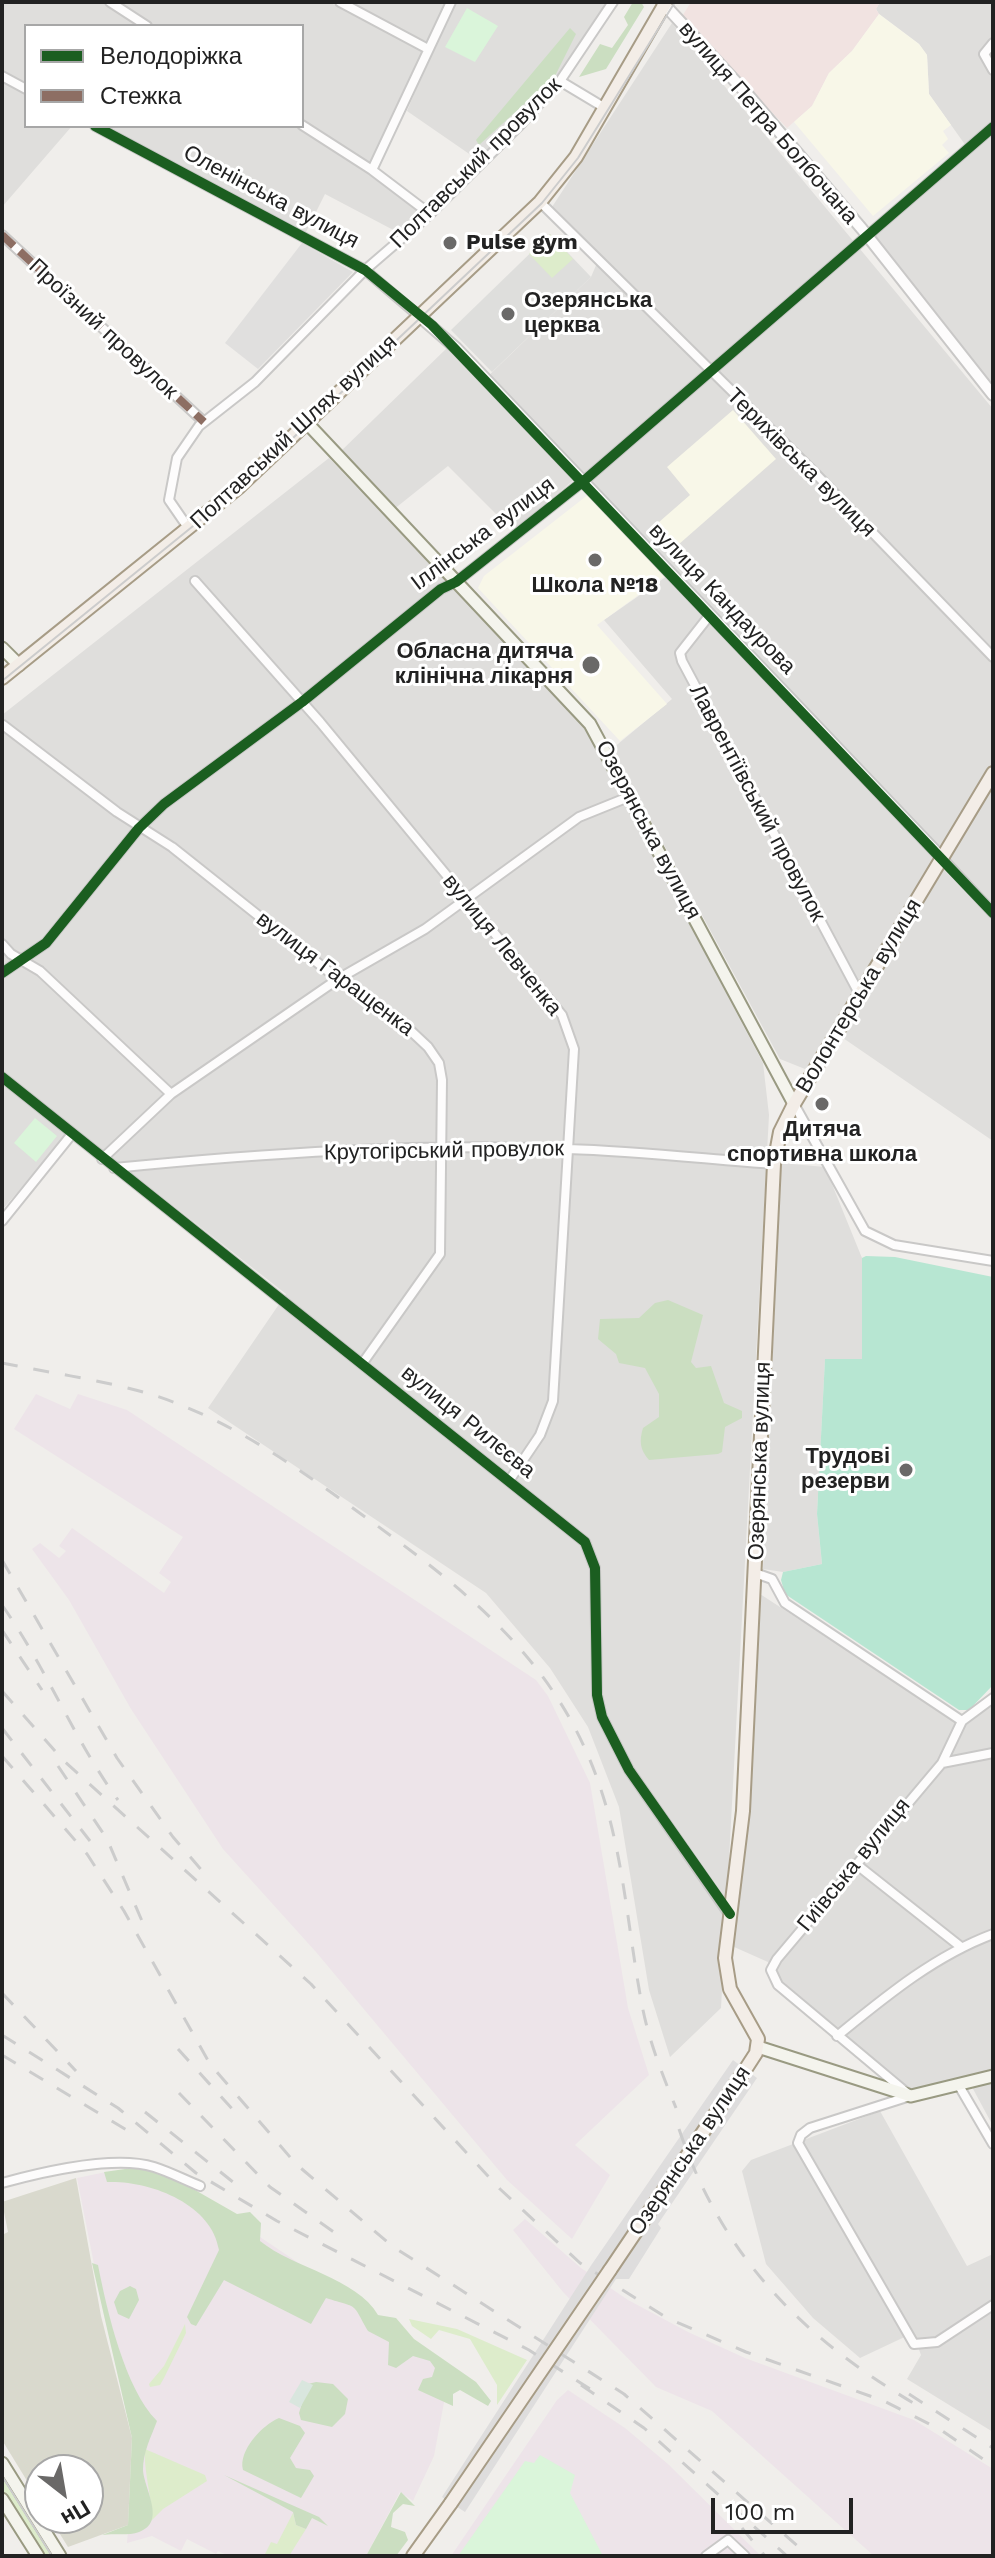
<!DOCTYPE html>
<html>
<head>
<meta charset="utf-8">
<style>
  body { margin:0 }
  #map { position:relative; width:995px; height:2558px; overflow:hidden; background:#f0eeeb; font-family:"Work Sans",sans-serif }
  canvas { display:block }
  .frame { position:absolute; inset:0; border:4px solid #222; pointer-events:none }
  .legend { position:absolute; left:24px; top:24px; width:280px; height:104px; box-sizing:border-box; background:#fff; border:2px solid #a7a7a7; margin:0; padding:10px 14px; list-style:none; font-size:24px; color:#222 }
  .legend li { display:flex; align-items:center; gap:16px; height:40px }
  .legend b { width:40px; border:2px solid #a7a7a7 }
  .north { position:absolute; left:24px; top:2454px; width:80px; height:80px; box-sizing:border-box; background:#fff; border:2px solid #a7a7a7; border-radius:50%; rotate:149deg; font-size:22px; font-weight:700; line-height:32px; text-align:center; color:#222 }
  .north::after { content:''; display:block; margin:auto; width:28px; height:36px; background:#6a6968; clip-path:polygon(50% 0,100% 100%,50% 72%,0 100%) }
  .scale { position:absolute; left:711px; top:2498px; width:142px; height:36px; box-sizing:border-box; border:4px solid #222; border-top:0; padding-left:10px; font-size:24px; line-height:28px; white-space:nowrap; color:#222; -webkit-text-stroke:6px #fff; paint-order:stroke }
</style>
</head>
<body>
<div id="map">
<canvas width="995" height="2558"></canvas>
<div class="frame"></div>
<ul class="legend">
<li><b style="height:10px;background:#1b5e20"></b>Велодоріжка</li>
<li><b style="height:10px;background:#8d6e63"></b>Стежка</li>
</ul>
<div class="north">Пн</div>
<div class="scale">100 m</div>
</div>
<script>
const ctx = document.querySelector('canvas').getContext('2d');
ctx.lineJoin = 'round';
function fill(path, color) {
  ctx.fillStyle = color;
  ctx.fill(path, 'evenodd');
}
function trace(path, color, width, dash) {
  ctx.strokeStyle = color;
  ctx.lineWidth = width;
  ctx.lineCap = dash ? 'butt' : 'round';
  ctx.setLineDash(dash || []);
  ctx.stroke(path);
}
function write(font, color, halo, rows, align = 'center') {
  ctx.font = font + ' "Work Sans",sans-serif';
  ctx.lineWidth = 6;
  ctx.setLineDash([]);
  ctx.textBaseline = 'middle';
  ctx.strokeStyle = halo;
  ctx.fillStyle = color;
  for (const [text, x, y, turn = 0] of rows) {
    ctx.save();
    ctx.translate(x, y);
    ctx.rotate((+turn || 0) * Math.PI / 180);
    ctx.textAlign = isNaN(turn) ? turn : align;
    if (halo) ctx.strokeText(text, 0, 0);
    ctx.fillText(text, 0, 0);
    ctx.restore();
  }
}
const residential = new Path2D(`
  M2,2H329L423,51L369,173L422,213L399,233L325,194L306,232L106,126H302V26H26V126H72L2,207Z
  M349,2H609L559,79L478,160L407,111L433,48Z
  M880,2H993V385L872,234L965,158L966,146L929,94L927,55L919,44L879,14L876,9Z
  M672,23L993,409V763L810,1071L780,1059L612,749L672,699L604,620L673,572L582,473L513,531L448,466L393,510L339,453L448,347L482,382L591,277L600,256L552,207Z
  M329,458L586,728L763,1063L769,1115L721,2008L670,2057L649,1990L619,1807L588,1727L550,1668L486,1593L208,1408L286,1294L74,1128L2,1210V715Z
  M993,787V1141L843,1038Z
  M781,1163L825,1167L862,1258L863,1359L825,1360L817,1514L822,1564L783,1572L763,1569Z
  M760,1594L963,1726L993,1702V2071L912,2091L781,1980L768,1962L732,1946L751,1757Z
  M993,2082V2126L972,2087Z
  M880,2111L967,2266L993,2254V2432L907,2379L921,2355L913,2333L860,2358L813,2318L766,2264L742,2171L751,2160Z`);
const commercial = new Path2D(`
  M691,2H880L876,9L879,14L852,51L829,73L812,106L787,128L681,18Z`);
const industrial = new Path2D(`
  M36,1394L70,1409L78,1394L127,1410L536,1680L548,1696L590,1783L628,2008L649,2075L575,2145L610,2175L572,2239L507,2180L316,1952L223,1849L131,1709L69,1600L32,1549L40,1543L59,1558L66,1551L59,1546L72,1528L164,1593L171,1582L159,1573L183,1537L14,1429Z
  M106,2172L174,2179L444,2361L445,2397L434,2456L413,2501L400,2492L366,2556H229L218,2551L216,2554L187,2539L181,2551L152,2536L127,2543L135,2439L104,2315L77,2178Z
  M525,2219L581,2268L628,2300L688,2332L745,2358L914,2420L993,2469V2556H874L712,2411L656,2387L563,2292L513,2230Z
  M568,2390L625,2428L668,2464L761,2556H451L557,2400Z`);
const education = new Path2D(`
  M879,14L919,44L927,55L929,94L951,125L943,131L948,139L942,145L949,153L873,216L794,122L812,106L829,73L852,51Z
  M733,410L776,459L670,552L651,529L690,495L667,467Z
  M589,494L666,575L597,625L667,704L620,741L478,588L484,576Z`);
const religious = new Path2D(`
  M550,234L591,277L492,372L451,330Z`);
const construction = new Path2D(`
  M76,2178L101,2316L132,2438L128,2525L68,2547L50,2518H88V2470H40V2502L2,2440V2235L8,2232L2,2202Z`);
const grass = new Path2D(`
  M550,234L573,259L552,278L529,254Z
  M409,2319L457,2329L527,2360L497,2405V2385L470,2339L439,2330L431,2339L412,2326Z
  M185,2324L186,2333L164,2378L160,2385L150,2387L149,2384L164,2366Z
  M145,2449L205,2475L207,2481L163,2509L151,2521C155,2509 143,2472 145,2449Z
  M2,2472L55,2556H43L2,2490Z
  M293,2513L296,2525L306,2529L289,2556H264L271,2542L277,2544Z`);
const forest = new Path2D(`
  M633,2H641L644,7L606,69L579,77L600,44L612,48L628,25L624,17Z
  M570,28L576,34L555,76L479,145L476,140Z
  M668,1300L703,1315L691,1362L696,1368L711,1366L724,1403L742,1411V1418L725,1427L722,1452L718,1454L649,1460C640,1450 639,1441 643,1428L659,1417V1394L645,1368L619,1363L616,1354L598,1339L600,1319L639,1318L655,1303Z
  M132,2168L167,2174L237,2214L250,2212L261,2223L260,2241C293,2268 357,2278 378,2315L396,2318L414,2339L476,2382L491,2401L488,2406L460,2390L453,2394V2406L418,2390L423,2379L432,2377L435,2368L430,2361L413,2356L396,2368L388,2365L389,2342L368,2331C351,2301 360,2309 326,2298L311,2324L224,2280L196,2326L191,2324L187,2317L219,2250C212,2203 148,2180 107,2182L104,2172Z
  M92,2263L98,2265C107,2311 125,2389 157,2421C151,2437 143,2452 143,2470C144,2489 167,2522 139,2532C129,2536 113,2533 102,2535L128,2525L132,2438Z
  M130,2286L136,2289L139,2300L129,2319L118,2314L114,2302L120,2291Z
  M316,2382L333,2384L348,2399L345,2414L332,2427L301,2420L299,2413L308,2384Z
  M279,2418L300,2426L305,2433L290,2458L296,2468L310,2470L314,2476L301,2498L243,2470C238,2451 262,2425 279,2418Z
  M224,2475L319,2517L328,2526L312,2518L306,2529L296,2525L293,2512Z
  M401,2492L415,2506L403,2504L393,2513L391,2527L405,2532L408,2540L396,2556H366Z`);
const wetland = new Path2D(`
  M302,2380L313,2385L300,2408L289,2402Z`);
const park = new Path2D(`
  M467,8L498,26L475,62L445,47Z
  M35,1118L57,1136L36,1162L14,1143Z
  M540,2455L575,2475L570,2493L603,2556H458L525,2461L534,2463Z`);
const pitch = new Path2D(`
  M866,1256L895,1257L993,1277V1685L969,1710H959L785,1594L781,1580L783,1572L822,1564L817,1514L825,1359H862V1258Z`);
const parking = new Path2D(`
  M302,243L353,272L258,369L225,343Z`);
const pier = new Path2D(`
  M733,2060L757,2078L658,2224L661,2228L629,2279H616L465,2512L442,2497L592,2264Z`);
const minor = new Path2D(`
  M110,2L147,26
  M340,2L428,49
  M993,43L984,54L993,70
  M2,76L26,89
  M560,81L605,108
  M302,125L372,170L430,214
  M95,126L365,270L419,316
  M372,170L451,2
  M540,202L811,469L993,657
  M2,235L204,422
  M189,529L169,500L177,458L199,426L255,382L365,270L430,214L521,124L560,81L613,2
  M195,581L320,722L562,1015L574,1049L553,1401L540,1435L509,1481
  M709,616L680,653L682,661L860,995
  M3,725L117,812L172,847L338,979L396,1017L428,1047L439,1063L442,1080L440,1254L362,1364
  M942,858L993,913
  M2,944L11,954L40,971L171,1094
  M2,973L46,943L139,828L164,804L302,702L441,589L456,582L586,479L993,127
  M2,1077L585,1542L595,1568L597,1695L602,1717L629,1770L729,1914
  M794,1104L865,1231L894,1245L993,1261
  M102,1159L171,1094L338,979L425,929L579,817L631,796
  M114,1168C265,1153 417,1143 568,1149C637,1151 705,1159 774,1164
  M2,1221L72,1134
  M755,1573L772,1579L785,1603L962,1721
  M942,1763L962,1721L993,1698
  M856,1864L961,1947
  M837,2036C885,1997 934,1956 993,1934
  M958,2084L993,2144
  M907,2093L778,1985L771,1970L777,1959L942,1763L993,1753
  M910,2096L810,2128L801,2135L798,2143L914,2344L937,2342L993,2305
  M2,2183C42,2172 115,2155 154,2167C170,2172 185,2180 200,2186
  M706,2556L728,2540L745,2556`);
const tertiary = new Path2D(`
  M662,2L748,95L862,229L993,395
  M419,316L456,348L942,858`);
const secondary = new Path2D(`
  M308,424L590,724L794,1104
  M2,648L19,665
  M758,2047L911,2096L993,2076
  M2,2463L60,2556
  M2,2499L38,2556`);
const primary = new Path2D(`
  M2,678L239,487L540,202L576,157L666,2
  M745,2070L756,2053L758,2039L730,1989L725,1958L743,1811L774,1164L780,1132L794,1104L993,773
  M610,2270L639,2227
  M413,2556L451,2503`);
const tram = new Path2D(`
  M2,681L240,488L542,203L578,158L675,2
  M2,2476L52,2556`);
const rail = new Path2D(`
  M2,1363C51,1373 102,1380 150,1394C224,1417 288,1461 350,1506C462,1587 560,1658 603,1796C625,1865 629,1940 643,2010C650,2044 663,2076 676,2108
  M2,1560L117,1758L173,1837L211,1881
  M2,1605C46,1667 73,1738 118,1800
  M2,1630L42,1690
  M2,1691L64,1761L311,1984L500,2189L580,2263L667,2318L746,2352L884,2401L941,2430L993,2466
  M2,1728L90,1841
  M2,1756L87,1854L124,1911L210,2064L296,2164L392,2246L624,2394L809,2556
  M58,1766L107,1839L142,1921
  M2,1993L76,2071
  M2,2035L118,2108L196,2173L277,2221L529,2350L590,2389
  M178,2049L234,2111
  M2,2055L135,2135
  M179,2093L270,2187L345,2240
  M145,2112L233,2182
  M679,2129C722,2257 802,2337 915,2404
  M581,2385L644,2428L787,2556
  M909,2394L993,2448
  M742,2528L765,2556`);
const primaryBridge = new Path2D(`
  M639,2227L745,2070
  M451,2503L610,2270`);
const quiet = new Path2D(`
  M2,235L204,422`);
const cycleway = new Path2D(`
  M95,126L365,270L432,325L993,913
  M2,973L46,943L139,828L164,804L302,702L441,589L456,582L586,479L993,127
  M2,1077L585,1542L595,1568L597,1695L602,1717L629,1770L730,1914`);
const markers = [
  [450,243,8,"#6a6968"],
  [508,314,8,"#6a6968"],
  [595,560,8,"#6a6968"],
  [591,665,10,"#6a6968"],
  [822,1104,8,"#6a6968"],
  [906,1470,8,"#6a6968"]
];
const streetNames = [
  ["вулиця Петра Болбочана",768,123,49],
  ["Полтавський провулок",476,163,-45],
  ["Оленінська вулиця",271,197,28],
  ["Проїзний провулок",103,329,43],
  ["Полтавський Шлях вулиця",294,432,-43],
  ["Терихівська вулиця",801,463,45],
  ["Іллінська вулиця",483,534,-37],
  ["вулиця Кандаурова",722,599,46],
  ["Лаврентіївський провулок",757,803,62],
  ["Озерянська вулиця",648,830,62],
  ["вулиця Левченка",502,945,51],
  ["вулиця Гаращенка",335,974,37],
  ["Волонтерська вулиця",859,996,-59],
  ["Крутогірський провулок",444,1151,-1],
  ["вулиця Рилєєва",468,1422,39],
  ["Озерянська вулиця",760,1461,-88],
  ["Гиївська вулиця",854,1865,-51],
  ["Озерянська вулиця",690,2151,-56]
];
const poiNames = [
  ["Pulse gym",466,243],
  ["Озерянська",524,301],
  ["церква",524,326],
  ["Школа №18",595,586,"center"],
  ["Обласна дитяча",573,652,"right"],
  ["клінічна лікарня",573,677,"right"],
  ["Дитяча",822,1130,"center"],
  ["спортивна школа",822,1155,"center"],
  ["Трудові",890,1457,"right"],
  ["резерви",890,1482,"right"]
];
fill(residential, '#dfdedc');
fill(commercial, '#f1e3e1');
fill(industrial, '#ede4e9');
fill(education, '#f8f7e8');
fill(religious, '#dededc');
fill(construction, '#d9d9cd');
fill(grass, '#ddeccb');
fill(forest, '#cbdec1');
fill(wetland, '#d9e6de');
fill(park, '#daf5da');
fill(pitch, '#b7e6d2');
fill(parking, '#e0dfde');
fill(pier, '#dedddd');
trace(minor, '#c9c8c7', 12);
trace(tertiary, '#c9c8c7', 14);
trace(secondary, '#999a82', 15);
trace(primary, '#a79c86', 16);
trace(minor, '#fdfcfc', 8);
trace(tertiary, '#fdfcfc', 10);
trace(secondary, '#f4f4ed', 11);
trace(primary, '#f3ede7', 12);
trace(tram, '#ccc', 2);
trace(rail, '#ccc', 3, [16, 16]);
trace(primaryBridge, '#a79c86', 16, []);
trace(primaryBridge, '#f3ede7', 12);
trace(quiet, '#8d6e63', 8, [16, 8]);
trace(cycleway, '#1b5e20', 10);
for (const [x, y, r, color] of markers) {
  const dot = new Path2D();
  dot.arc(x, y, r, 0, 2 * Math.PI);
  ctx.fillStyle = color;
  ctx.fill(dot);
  trace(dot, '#fff', 3);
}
write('22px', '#222', '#fff', streetNames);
write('bold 22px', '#222', '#fff', poiNames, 'left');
</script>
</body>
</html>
